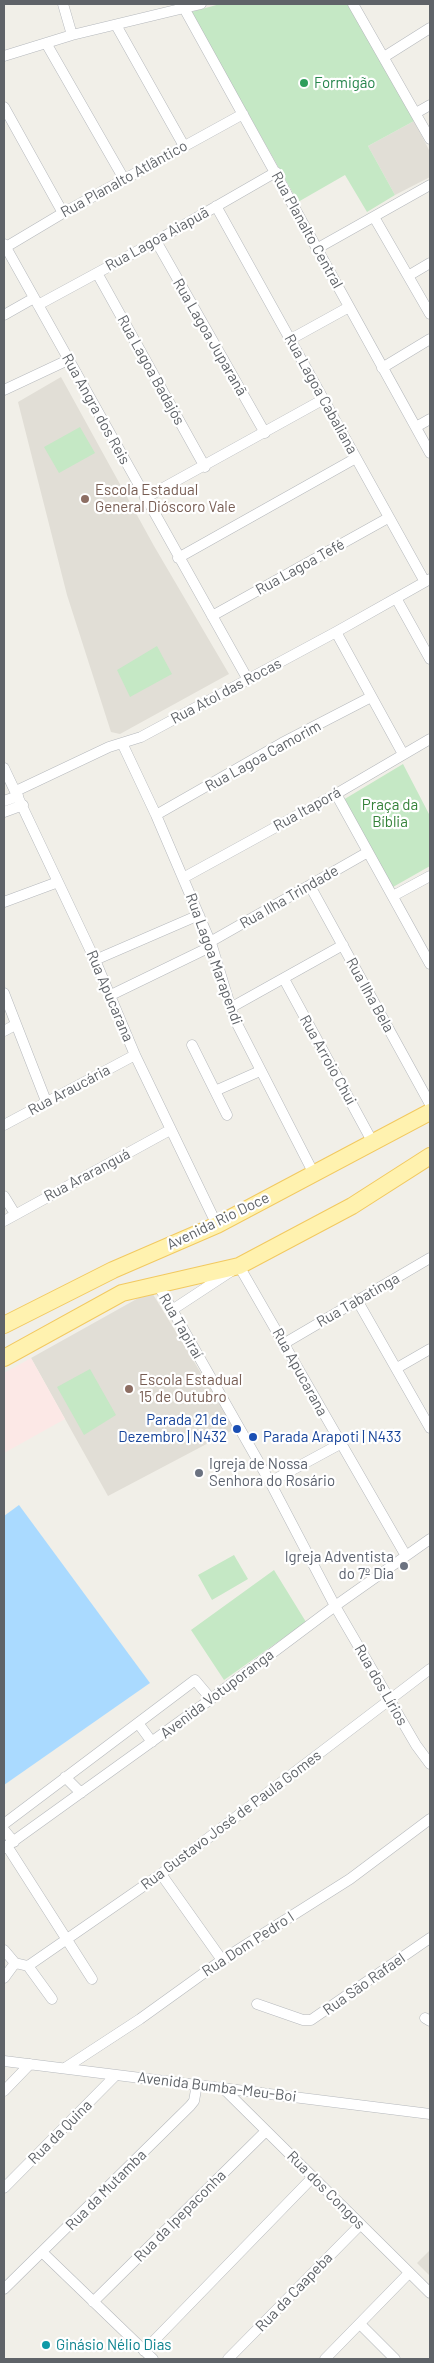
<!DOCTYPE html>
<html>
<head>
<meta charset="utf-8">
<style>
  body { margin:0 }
  #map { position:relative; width:434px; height:2363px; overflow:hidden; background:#f1efe8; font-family:Barlow,sans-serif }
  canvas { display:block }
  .frame { position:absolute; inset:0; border:5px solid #5f6368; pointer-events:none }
</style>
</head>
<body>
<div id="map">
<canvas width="434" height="2363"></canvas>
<div class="frame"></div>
</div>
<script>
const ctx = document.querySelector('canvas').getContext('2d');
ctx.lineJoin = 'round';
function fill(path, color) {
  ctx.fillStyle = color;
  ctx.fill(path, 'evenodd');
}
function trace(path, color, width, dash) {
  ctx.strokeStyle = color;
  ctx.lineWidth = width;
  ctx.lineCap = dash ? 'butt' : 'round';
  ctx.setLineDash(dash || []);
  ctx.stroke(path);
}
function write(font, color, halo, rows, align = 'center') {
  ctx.font = font + ' Barlow,sans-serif';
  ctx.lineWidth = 4.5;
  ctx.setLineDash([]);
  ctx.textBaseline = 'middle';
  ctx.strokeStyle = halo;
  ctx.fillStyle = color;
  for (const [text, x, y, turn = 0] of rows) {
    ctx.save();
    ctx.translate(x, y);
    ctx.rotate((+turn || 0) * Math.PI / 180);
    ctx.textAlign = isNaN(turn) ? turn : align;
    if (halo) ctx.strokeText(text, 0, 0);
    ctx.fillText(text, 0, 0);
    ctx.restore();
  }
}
const education = new Path2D(`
  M414,121L430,152V177L395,195L368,146Z
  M61,377L154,546L229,674L120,734L111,732L67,595L18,402Z
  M151,1291L235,1429L108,1496L31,1358Z
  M430,2250V2276L417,2263Z`);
const medical = new Path2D(`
  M31,1358L65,1419L4,1453V1373Z`);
const green = new Path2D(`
  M220,4H348L414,121L368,146L395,195L367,212L345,175L298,202L191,12Z
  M80,427L95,453L59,473L44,447Z
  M157,646L172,674L130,697L117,670Z
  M403,764L430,816V866L393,887L343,800Z
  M90,1369L116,1415L84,1435L57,1387Z
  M234,1555L248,1579L212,1600L198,1575Z
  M274,1570L306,1622L224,1680L191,1630Z`);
const water = new Path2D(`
  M19,1505L150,1683L4,1785V1516Z`);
const street = new Path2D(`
  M63,4L72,35
  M353,4L430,139
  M184,8L430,453
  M116,25L184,146
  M46,43L124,179
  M4,56L72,35L201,4
  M384,57L430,28
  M4,107L63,213
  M416,113L430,105
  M216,206L425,582
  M374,217L430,314
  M156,241L265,433
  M4,244L247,678
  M6,247L63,213L243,114
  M318,248L430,185
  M97,273L205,467
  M408,276L430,263
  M38,305L156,241L276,172
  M4,315L34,298
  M291,339L349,307
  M382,368L430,339
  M4,390L68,360
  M416,427L430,419
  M145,498L324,399
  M178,558L356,458
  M396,598L430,659
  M212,616L388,518
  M336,632L403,754
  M122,743L156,815L212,946L234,1018L313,1172
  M4,768L95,960L135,1055L217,1225
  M16,791L109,747L141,737L336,632L430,579
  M336,794L430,964
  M4,801L18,796
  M4,812L23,805
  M156,815L282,743L371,697
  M183,878L336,794L430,739
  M310,886L430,1104
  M393,896L430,876
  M4,902L58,882
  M210,942L368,852
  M95,960L199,915
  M284,979L372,1141
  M4,993L46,1101
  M111,995L212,946
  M232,1007L343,945
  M4,1031L15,1025
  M192,1045L227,1115
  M215,1091L260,1071
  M4,1125L135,1055
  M4,1196L15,1214
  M4,1221L170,1130
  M157,1283L270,1482L335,1606L416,1745L430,1764
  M357,1300L430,1428
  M172,1310L239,1266L406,1556
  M285,1343L430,1258
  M397,1368L430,1349
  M270,1482L340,1444
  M138,1723L152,1742
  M65,1777L81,1793
  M4,1824L195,1680L211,1699
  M4,1830L14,1842
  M7,1846L92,1979
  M4,1848L211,1699L335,1606L430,1539
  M161,1874L222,1960
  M4,1950L15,1963L28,1966L52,1999
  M28,1966L161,1874L430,1669
  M4,1978L15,1963
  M257,2004L303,2020H311L430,1938
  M425,2018L430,2021
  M4,2061L430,2114
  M65,2068L140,2019L222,1960L350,1879L430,1819
  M222,2087L430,2293
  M4,2091L30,2064
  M4,2188L116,2075
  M42,2252L153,2359
  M4,2289L190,2106L194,2101L197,2084
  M93,2302L266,2131
  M360,2324L395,2359
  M144,2351L313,2177
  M228,2359L360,2225
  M325,2359L409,2273`);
const primary = new Path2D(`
  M4,1325L113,1270L217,1225L430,1112
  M4,1358L122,1293L239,1266L352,1206L430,1156`);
const markers = [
  [304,83,5,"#2e9e5b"],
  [85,499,5,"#8d6e63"],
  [129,1389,5,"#8d6e63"],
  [237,1429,5,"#1a4fb4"],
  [253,1437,5,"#1a4fb4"],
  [199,1473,5,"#6b7280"],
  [404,1566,5,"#6b7280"],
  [46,2345,5,"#0f9aa8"]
];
const leisureNames = [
  ["Formigão",314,83]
];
const streetNames = [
  ["Rua Planalto Atlântico",124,179,-29],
  ["Rua Planalto Central",307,230,61],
  ["Rua Lagoa Aiapuã",157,239,-29],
  ["Rua Lagoa Juparanã",210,337,60],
  ["Rua Lagoa Badajós",151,370,61],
  ["Rua Lagoa Cabaliana",321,394,61],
  ["Rua Angra dos Reis",96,409,61],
  ["Rua Lagoa Tefé",300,567,-29],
  ["Rua Atol das Rocas",226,691,-28],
  ["Rua Lagoa Camorim",263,756,-29],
  ["Rua Itaporá",307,809,-29],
  ["Rua Ilha Trindade",289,897,-30],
  ["Rua Lagoa Marapendi",214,959,70],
  ["Rua Ilha Bela",370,995,61],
  ["Rua Apucarana",110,996,67],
  ["Rua Arroio Chui",328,1060,61],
  ["Rua Araucária",69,1090,-28],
  ["Rua Araranguá",87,1175,-28],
  ["Avenida Rio Doce",218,1221,-26],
  ["Rua Tabatinga",358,1300,-30],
  ["Rua Tapiraí",181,1326,60],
  ["Rua Apucarana",300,1372,61],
  ["Rua dos Lírios",381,1685,60],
  ["Avenida Votuporanga",217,1694,-37],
  ["Rua Gustavo José de Paula Gomes",231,1820,-37],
  ["Rua Dom Pedro I",248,1944,-33],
  ["Rua São Rafael",364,1984,-35],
  ["Avenida Bumba-Meu-Boi",217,2087,7],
  ["Rua da Quina",60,2132,-45],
  ["Rua da Mutamba",106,2190,-45],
  ["Rua dos Congos",326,2190,45],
  ["Rua da Ipepaconha",180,2216,-45],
  ["Rua da Caapeba",294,2292,-46]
];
const educationNames = [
  ["Escola Estadual",95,490],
  ["General Dióscoro Vale",95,507],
  ["Escola Estadual",139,1380],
  ["15 de Outubro",139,1397]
];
const parkNames = [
  ["Praça da",390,805],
  ["Bíblia",390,822]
];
const transitNames = [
  ["Parada 21 de",227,1420],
  ["Dezembro | N432",227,1437],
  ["Parada Arapoti | N433",263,1437,"left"]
];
const worshipNames = [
  ["Igreja de Nossa",209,1464],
  ["Senhora do Rosário",209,1481],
  ["Igreja Adventista",394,1557,"right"],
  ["do 7º Dia",394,1574,"right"]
];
const cultureNames = [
  ["Ginásio Nélio Dias",56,2345]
];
fill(education, '#e1ded6');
fill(medical, '#fce8e6');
fill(green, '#c5e8c5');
fill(water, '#aadaff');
trace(street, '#b5b8bc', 11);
trace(primary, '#f2c960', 18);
trace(street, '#fff', 10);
trace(primary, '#fff2af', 16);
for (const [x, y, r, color] of markers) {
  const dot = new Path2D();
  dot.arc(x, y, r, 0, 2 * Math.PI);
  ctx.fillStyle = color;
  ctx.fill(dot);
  trace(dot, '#fff', 2);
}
write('15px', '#27864d', '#fff', leisureNames, 'left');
write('15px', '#5f6368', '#fff', streetNames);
write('15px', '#785e54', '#fff', educationNames, 'left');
write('15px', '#348238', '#fff', parkNames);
write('15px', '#164399', '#fff', transitNames, 'right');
write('15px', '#5b616d', '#fff', worshipNames, 'left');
write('15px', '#0d838f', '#fff', cultureNames, 'left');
</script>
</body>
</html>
